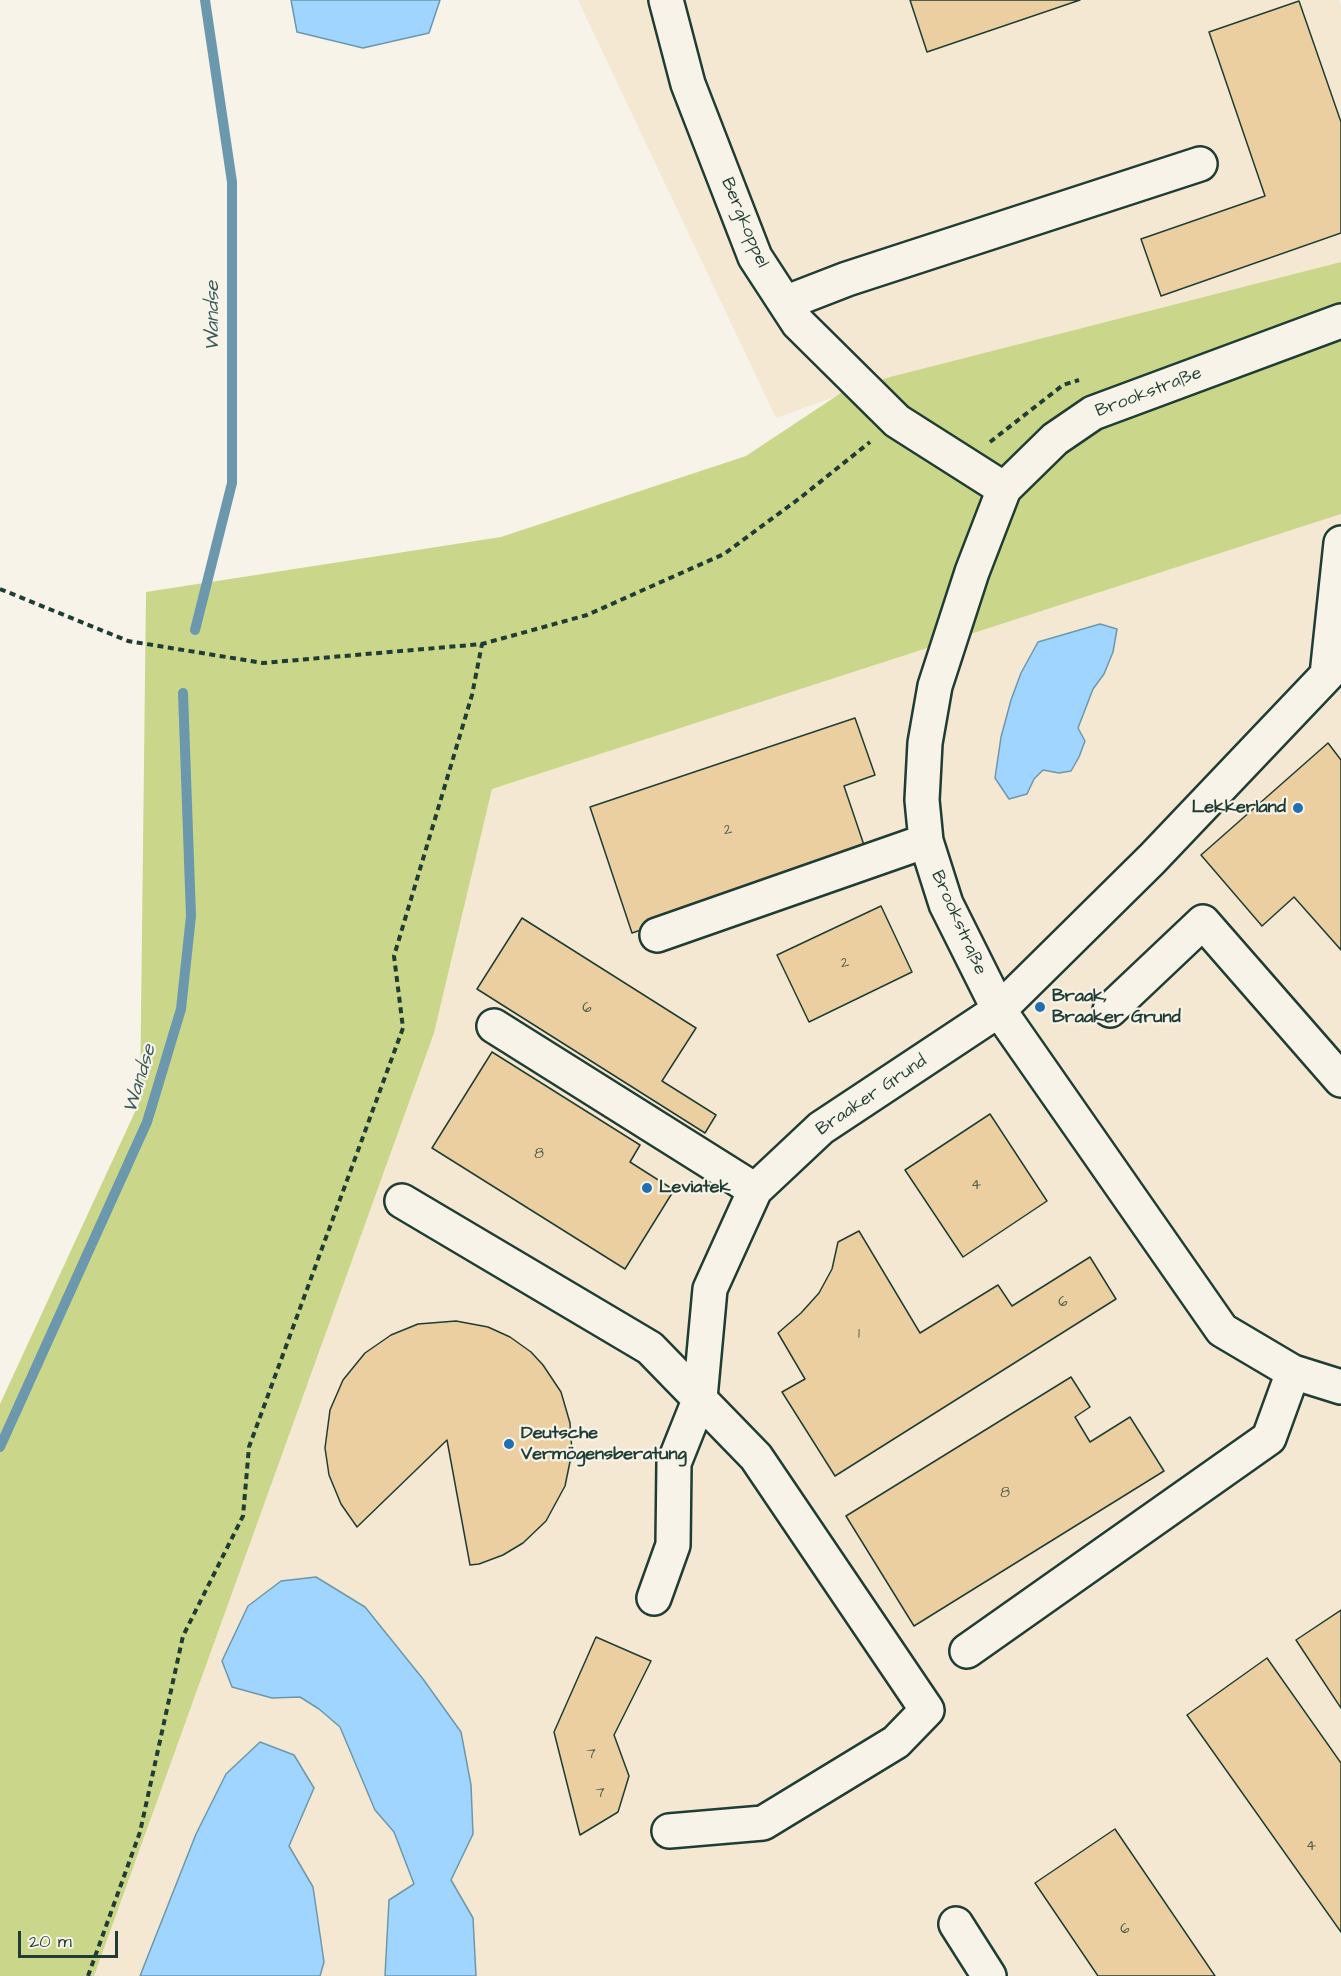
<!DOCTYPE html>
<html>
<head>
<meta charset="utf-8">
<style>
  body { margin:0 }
  #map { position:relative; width:1341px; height:1976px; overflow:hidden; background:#f7f3e8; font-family:"Architects Daughter",sans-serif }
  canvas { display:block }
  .scale { position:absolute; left:18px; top:1931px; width:100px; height:27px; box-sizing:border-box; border:3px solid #1f3d34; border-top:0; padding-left:8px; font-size:18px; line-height:21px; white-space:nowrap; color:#1f3d34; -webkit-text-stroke:4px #f7f3e8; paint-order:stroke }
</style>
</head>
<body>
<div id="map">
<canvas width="1341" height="1976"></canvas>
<div class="scale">20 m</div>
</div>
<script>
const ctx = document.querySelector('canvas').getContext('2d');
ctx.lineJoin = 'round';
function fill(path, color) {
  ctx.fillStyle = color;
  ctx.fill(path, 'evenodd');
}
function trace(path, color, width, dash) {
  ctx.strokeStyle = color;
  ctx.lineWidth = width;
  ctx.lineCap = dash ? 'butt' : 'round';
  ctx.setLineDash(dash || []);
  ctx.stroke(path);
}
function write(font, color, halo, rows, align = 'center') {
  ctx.font = font + ' "Architects Daughter",sans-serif';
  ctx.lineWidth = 4.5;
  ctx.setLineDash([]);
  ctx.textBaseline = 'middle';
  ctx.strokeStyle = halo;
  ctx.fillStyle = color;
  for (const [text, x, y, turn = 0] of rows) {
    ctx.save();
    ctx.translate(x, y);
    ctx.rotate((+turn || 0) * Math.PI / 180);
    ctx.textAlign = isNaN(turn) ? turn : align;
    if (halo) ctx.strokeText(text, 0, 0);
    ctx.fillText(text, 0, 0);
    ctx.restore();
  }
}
const built = new Path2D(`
  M578,0H1339L1341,6V262L890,377L776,418Z
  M1341,514V1976H94L434,1033L492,789Z`);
const green = new Path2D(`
  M1341,262V514L492,789L434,1033L94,1976H0V1404L140,1101L146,592L501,537L746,456L841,393L890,377Z`);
const water = new Path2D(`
  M291,0H440L429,33L363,48L297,32Z
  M1100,624L1117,629L1113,652L1104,674L1093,689L1078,728L1085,741L1079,757L1071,771L1059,773L1043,770L1034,779L1027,794L1009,799L995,778L1001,737L1011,700L1021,673L1038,642Z
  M316,1577L365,1607L423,1679L461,1732L471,1785L473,1834L451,1880L473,1918L476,1976H385L389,1900L414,1884L394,1832L375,1810L340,1727L319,1709L300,1697L272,1698L232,1687L222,1661L248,1606L281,1581Z
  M260,1742L294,1755L314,1788L289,1846L313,1887L324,1962L320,1976H140L196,1834L226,1774Z`);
const stream = new Path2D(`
  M195,630L232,483V182L205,0
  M0,1447L147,1122L181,1009L191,916L183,693`);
const building = new Path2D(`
  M910,0H1080L927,52Z
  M1299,1L1341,122V233L1161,296L1141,239L1265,196L1209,32Z
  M855,718L875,775L844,786L867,854L632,933L590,807Z
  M1328,743L1341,760V950L1294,897L1262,926L1201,855Z
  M881,906L912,972L809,1022L777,955Z
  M522,918L696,1028L662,1081L716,1115L705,1133L477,989Z
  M492,1052L640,1145L630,1162L674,1190L625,1269L432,1148Z
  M990,1114L1047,1201L963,1257L905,1170Z
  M859,1231L920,1333L998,1285L1012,1306L1090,1257L1116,1299L835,1476L782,1392L805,1379L778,1333L801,1313L819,1293L832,1269L838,1242Z
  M456,1321L488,1327L510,1337L531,1352L543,1365L561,1392L570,1423L572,1452L565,1486L546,1521L523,1543L503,1555L479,1564L470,1565L447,1440L357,1527L341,1504L329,1475L325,1448L330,1410L343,1380L365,1353L391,1335L418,1324Z
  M1071,1377L1090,1407L1075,1417L1090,1442L1130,1417L1164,1471L914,1626L846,1516Z
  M1341,1610V1708L1296,1640Z
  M596,1637L651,1661L614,1735L629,1776L618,1812L580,1835L554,1732Z
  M1267,1658L1341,1763V1932L1187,1715Z
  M1115,1829L1215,1976H1098L1035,1883Z`);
const path = new Path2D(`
  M990,442L1063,385L1079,380
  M0,589L128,641L263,663L482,644L587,615L724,554L800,498L870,442
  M88,1976L140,1832L183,1636L243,1516L249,1447L403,1028L394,956L472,695L482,644`);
const minor = new Path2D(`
  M666,0L688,84L755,257L798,323L897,421L1004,489
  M785,303L847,279L1200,164
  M1341,321L1093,413L1055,439L1004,489L972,572L935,686L925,743L922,800L926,841L946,904L999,1010L1222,1330L1293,1372L1341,1387
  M657,935L926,841
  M1110,1010L1203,922L1341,1080
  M494,1026L755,1190
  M402,1201L650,1348L756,1457L927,1710L896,1742L763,1823L669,1831
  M654,1598L673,1545L674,1463L700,1398L710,1289L755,1190L821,1128L999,1010L1152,859L1327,675L1341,543
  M967,1651L1269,1438L1293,1372
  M956,1924L989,1976`);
const markers = [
  [1298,808,6,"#1f6fb2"],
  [1040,1007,6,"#1f6fb2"],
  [647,1188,6,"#1f6fb2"],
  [509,1444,6,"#1f6fb2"]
];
const numberNames = [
  ["2",728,831],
  ["2",845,964],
  ["6",587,1009],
  ["8",539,1155],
  ["4",976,1186],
  ["6",1063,1303],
  ["1",859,1335],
  ["8",1005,1494],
  ["7",591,1755],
  ["7",600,1794],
  ["4",1311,1847],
  ["6",1125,1930]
];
const streetNames = [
  ["Bergkoppel",744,223,67],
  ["Brookstraße",1149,393,-21],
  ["Brookstraße",958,923,66],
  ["Braaker Grund",872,1096,-34]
];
const poiNames = [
  ["Lekkerland",1286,808,"right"],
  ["Braak,",1052,997],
  ["Braaker Grund",1052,1018],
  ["Leviatek",659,1188],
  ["Deutsche",521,1434],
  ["Vermögensberatung",521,1455]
];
const waterNames = [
  ["Wandse",214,316,-90],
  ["Wandse",141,1079,-73]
];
fill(built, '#f4e8d2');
fill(green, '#cad689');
fill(water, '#9fd5fe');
trace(water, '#6c98ad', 1.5);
trace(stream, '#6c98ad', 10);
fill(building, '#eccfa0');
trace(building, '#1f3d34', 1.5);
trace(minor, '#1f3d34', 38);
trace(path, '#1f3d34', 4, [6, 4.5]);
trace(minor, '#f7f3e8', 33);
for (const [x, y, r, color] of markers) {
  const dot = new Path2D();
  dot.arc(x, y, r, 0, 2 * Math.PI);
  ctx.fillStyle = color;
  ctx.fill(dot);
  trace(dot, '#f7f3e8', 2);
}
write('15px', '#52624f', null, numberNames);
write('18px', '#1f3d34', '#f7f3e8', streetNames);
write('bold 18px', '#1f3d34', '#f7f3e8', poiNames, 'left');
write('italic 20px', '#395b5c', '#f7f3e8', waterNames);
</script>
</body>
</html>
